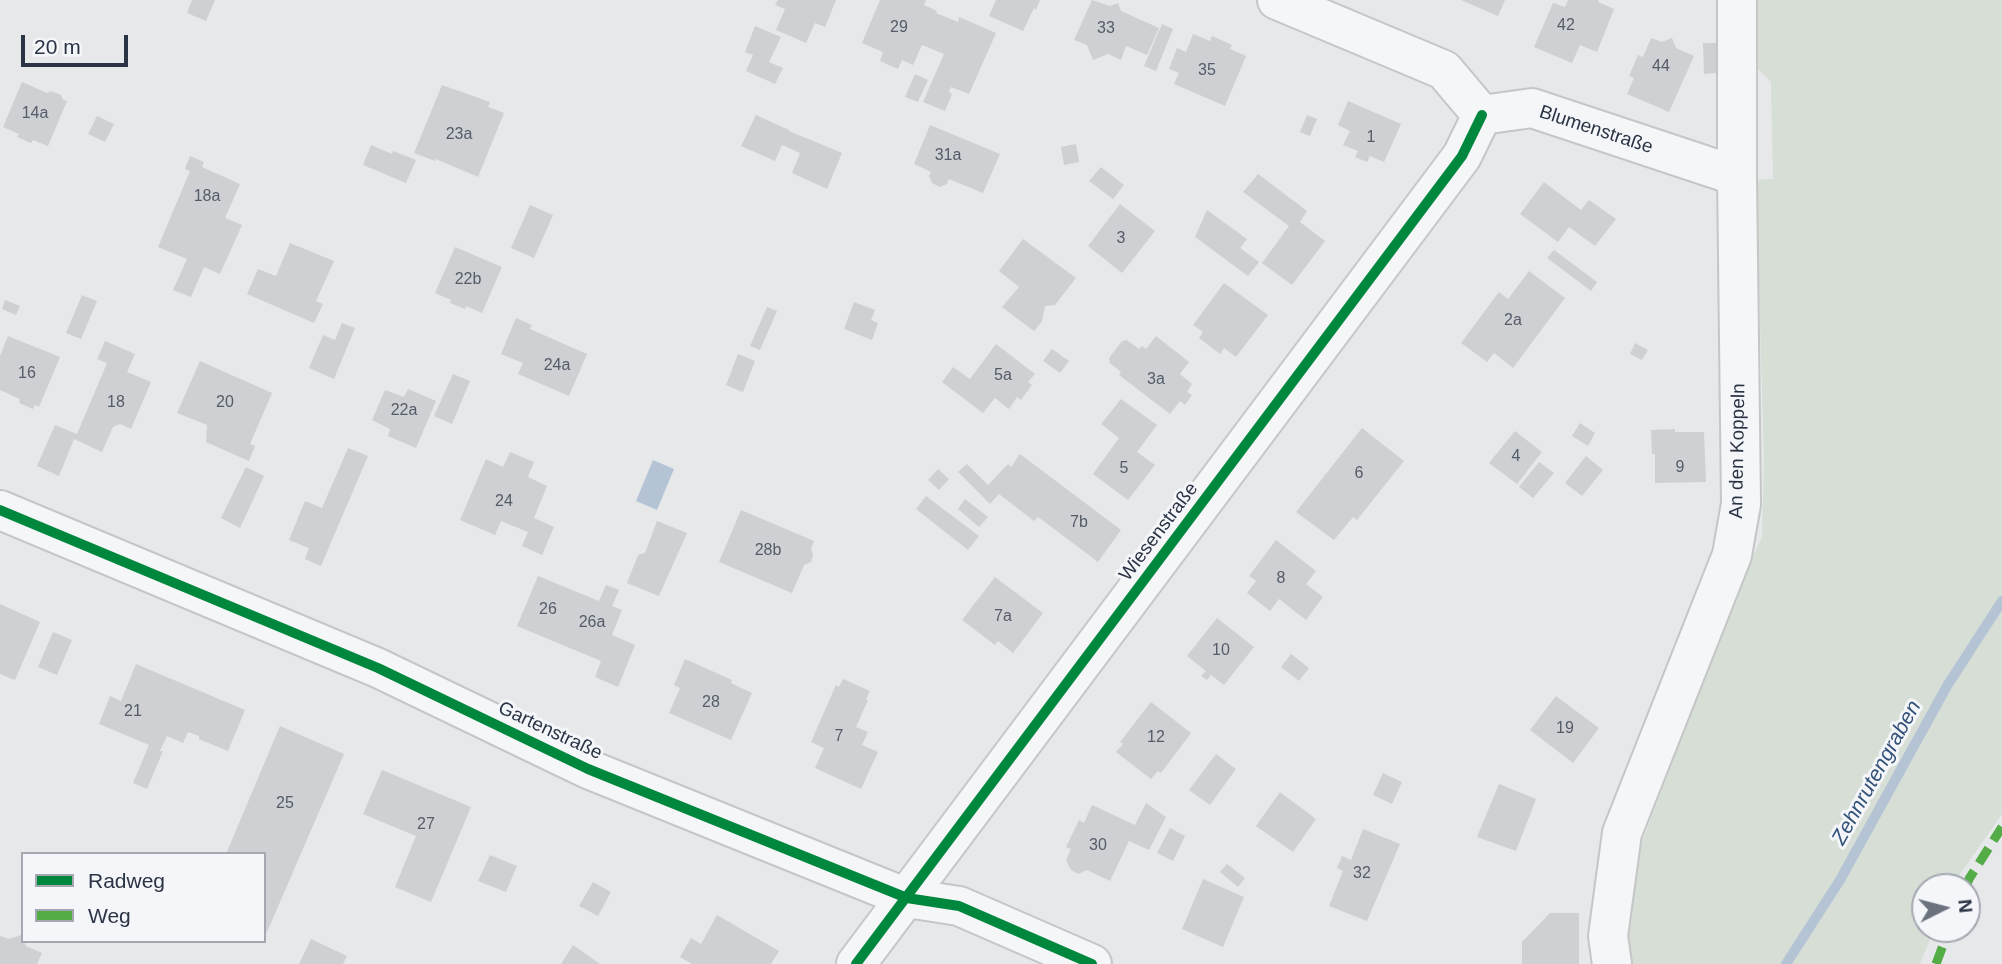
<!DOCTYPE html>
<html>
<head>
<meta charset="utf-8">
<style>
  body { margin:0 }
  #map { position:relative; width:2002px; height:964px; overflow:hidden; background:#e6e8ea; font-family:Arial,sans-serif }
  canvas { display:block }
  .legend { position:absolute; left:21px; top:852px; width:245px; height:91px; box-sizing:border-box; background:#f4f6f9; border:2px solid #a4a8b1; margin:0; padding:9px 12px; list-style:none; font-size:21px; color:#2b3445 }
  .legend li { display:flex; align-items:center; gap:14px; height:35px }
  .legend b { width:35px; border:2px solid #a4a8b1 }
  .north { position:absolute; left:1911px; top:873px; width:70px; height:70px; box-sizing:border-box; background:#f4f6f9; border:2px solid #a4a8b1; border-radius:50%; rotate:84deg; font-size:19px; font-weight:700; line-height:28px; text-align:center; color:#2b3445 }
  .north::after { content:''; display:block; margin:auto; width:24px; height:32px; background:#6c737f; clip-path:polygon(50% 0,100% 100%,50% 72%,0 100%) }
  .scale { position:absolute; left:21px; top:35px; width:107px; height:32px; box-sizing:border-box; border:4px solid #2b3445; border-top:0; padding-left:9px; font-size:21px; line-height:24px; white-space:nowrap; color:#2b3445; -webkit-text-stroke:5px #f4f6f9; paint-order:stroke }
</style>
</head>
<body>
<div id="map">
<canvas width="2002" height="964"></canvas>
<ul class="legend">
<li><b style="height:9px;background:#00873e"></b>Radweg</li>
<li><b style="height:9px;background:#54ac47"></b>Weg</li>
</ul>
<div class="north">N</div>
<div class="scale">20 m</div>
</div>
<script>
const ctx = document.querySelector('canvas').getContext('2d');
ctx.lineJoin = 'round';
function fill(path, color) {
  ctx.fillStyle = color;
  ctx.fill(path, 'evenodd');
}
function trace(path, color, width, dash) {
  ctx.strokeStyle = color;
  ctx.lineWidth = width;
  ctx.lineCap = dash ? 'butt' : 'round';
  ctx.setLineDash(dash || []);
  ctx.stroke(path);
}
function write(font, color, halo, rows, align = 'center') {
  ctx.font = font + ' Arial,sans-serif';
  ctx.lineWidth = 6;
  ctx.setLineDash([]);
  ctx.textBaseline = 'middle';
  ctx.strokeStyle = halo;
  ctx.fillStyle = color;
  for (const [text, x, y, turn = 0] of rows) {
    ctx.save();
    ctx.translate(x, y);
    ctx.rotate((+turn || 0) * Math.PI / 180);
    ctx.textAlign = isNaN(turn) ? turn : align;
    if (halo) ctx.strokeText(text, 0, 0);
    ctx.fillText(text, 0, 0);
    ctx.restore();
  }
}
const green = new Path2D(`
  M1755,0H2002V814L1951,887H1925V929H1934L1920,964H1627L1625,933L1634,863L1737,591L1762,537L1764,461L1756,180L1773,179L1771,82L1755,66Z`);
const water = new Path2D(`
  M653,460L674,469L657,510L636,501Z`);
const stream = new Path2D(`
  M1786,964L1840,880L1947,686L2002,601`);
const building = new Path2D(`
  M192,0H215L206,21L187,13Z
  M778,0H836L825,27L815,23L806,43L776,30L785,9L775,5Z
  M880,0H926L924,5L937,11L936,13L958,22L959,17L996,33L969,94L951,87L949,92L952,94L945,111L923,102L944,54L922,45L913,65L902,60L898,69L880,61L883,52L862,43Z
  M996,0H1040L1036,10L1034,8L1023,31L989,16Z
  M1092,0L1110,6L1118,3L1121,11L1159,28L1147,55L1126,46L1121,60L1108,54L1093,60L1087,45L1074,40Z
  M1461,0H1505L1498,16Z
  M1568,0H1599L1598,2L1614,9L1597,52L1580,45L1572,63L1534,47L1553,3L1565,7Z
  M1162,24L1173,29L1156,71L1144,66Z
  M755,26L781,37L769,62L783,68L775,84L746,71L753,55L745,52Z
  M1193,34L1210,41L1212,36L1232,45L1230,49L1246,56L1225,106L1174,84L1179,73L1169,69L1177,48L1186,52Z
  M1651,38L1662,42L1672,38L1676,48L1694,56L1669,112L1627,94L1634,78L1629,76L1638,55L1643,57Z
  M1703,43H1716L1717,73L1704,74Z
  M915,74L928,80L918,102L905,97Z
  M22,82L47,93L51,91L61,95L63,100L67,101L48,146L33,140L31,143L17,137L19,134L3,127Z
  M442,85L490,102L488,107L504,113L478,177L436,159L435,161L414,153Z
  M1348,101L1401,124L1384,162L1370,156L1367,162L1355,157L1358,151L1343,145L1350,131L1338,125Z
  M756,115L789,130V131L842,153L827,189L792,173L800,153L782,145L775,161L741,146Z
  M1307,115L1317,119L1310,136L1300,132Z
  M97,116L114,124L105,142L88,134Z
  M930,125L1000,154L983,193L949,179L947,184L940,187L932,183L929,176L931,172L914,164Z
  M1076,144L1079,162L1064,165L1061,147Z
  M371,145L392,154L393,151L416,160L406,183L363,165Z
  M190,156L204,162L202,167L240,184L225,218L242,225L220,274L204,267L191,297L173,290L187,259L158,247L190,171L185,169Z
  M1101,167L1124,185L1113,199L1089,181Z
  M1258,174L1307,211L1300,222L1325,241L1292,285L1262,263L1289,226L1243,192Z
  M1544,182L1581,210L1589,200L1616,219L1595,246L1569,227L1558,242L1520,214Z
  M1120,204L1155,231L1122,273L1088,246Z
  M530,205L553,215L534,258L511,248Z
  M1207,210L1247,239L1240,248L1259,262L1248,276L1195,237Z
  M1023,239L1076,278L1055,305L1045,306L1042,321L1034,331L1002,307L1019,287L999,271Z
  M290,243L334,261L316,301L323,304L314,323L247,294L258,269L276,276Z
  M455,247L502,267L482,313L466,306L465,309L450,303L451,300L435,293Z
  M1554,250L1597,282L1591,291L1547,258Z
  M1529,271L1565,298L1513,368L1494,353L1487,362L1461,343L1499,292L1508,299Z
  M1224,283L1268,315L1236,357L1224,348L1220,354L1199,338L1203,332L1193,325Z
  M82,295L97,301L81,339L66,333Z
  M5,300L20,306L16,315L2,309Z
  M854,302L875,310L871,320L878,323L872,340L844,329Z
  M767,307L777,311L760,350L750,346Z
  M516,318L532,325L530,329L587,354L569,396L518,374L523,363L501,354Z
  M342,323L355,328L334,379L309,368L323,335L335,340Z
  M8,336L60,357L39,407L35,405L33,409L19,403L20,399L0,390V356Z
  M1156,336L1189,362L1180,374L1192,384L1187,392L1192,395L1185,405L1180,401L1170,414L1119,375L1121,372L1110,363L1109,358L1122,341L1127,340L1139,349L1142,346L1146,349Z
  M105,341L135,354L127,372L151,382L131,429L120,424L113,427L102,452L74,439L59,476L37,466L55,425L77,434L107,363L97,359Z
  M1635,343L1648,350L1642,360L1630,354Z
  M996,344L1035,374L1028,382L1032,385L1021,400L1017,397L1009,409L995,398L983,413L942,382L953,367L970,379Z
  M1052,349L1069,361L1060,373L1043,361Z
  M738,354L755,361L743,392L726,385Z
  M200,361L272,393L250,444L255,446L249,461L206,442L207,425L177,413Z
  M453,374L470,381L452,424L434,416Z
  M408,389L436,401L416,448L388,436L390,429L372,420L385,390L404,397Z
  M1121,399L1157,425L1137,452L1155,465L1128,500L1093,474L1119,438L1101,424Z
  M1580,423L1595,433L1588,446L1572,436Z
  M1362,428L1404,461L1357,520L1353,517L1334,540L1296,512Z
  M1675,429V432H1704L1706,482L1655,483V454H1652L1651,430Z
  M1515,431L1542,452L1517,484L1489,463Z
  M348,448L368,456L321,566L305,559L309,548L289,540L305,501L322,508Z
  M510,452L534,462L528,477L547,486L534,518L554,527L542,555L522,546L528,532L501,521L495,535L460,520L486,459L503,467Z
  M1020,454L1121,530L1098,562L1038,517L1034,521L999,494L990,504L958,472L967,464L988,485L1008,464L1011,467Z
  M1586,456L1603,470L1582,496L1565,483Z
  M1539,462L1554,473L1533,498L1519,487Z
  M246,467L264,476L240,528L221,518Z
  M938,469L949,479L939,490L928,480Z
  M926,496L979,536L968,550L916,509Z
  M965,499L988,517L979,527L958,509Z
  M741,510L814,541L811,548L813,555L811,562L804,565L792,593L719,562Z
  M657,521L687,533L659,596L627,583L638,555L645,553Z
  M1276,540L1316,571L1306,584L1323,597L1306,620L1279,599L1270,611L1247,593L1256,581L1249,576Z
  M538,576L599,601L606,585L619,590L612,606L622,610L612,635L635,645L618,687L595,677L601,661L517,626Z
  M995,577L1043,613L1013,653L998,641L995,645L962,620Z
  M0,604L40,622L15,680L0,674Z
  M1217,618L1254,647L1224,685L1211,675L1207,680L1201,676L1206,671L1187,656Z
  M53,632L72,640L57,675L38,667Z
  M1291,654L1309,668L1299,681L1281,667Z
  M685,659L732,680L731,683L752,693L731,740L669,713L680,688L674,685Z
  M136,664L245,710L228,751L199,739V736L188,732L183,743L167,736L160,751H163L147,789L133,783L149,745L99,724L110,696L121,701Z
  M843,679L870,691L866,699L868,700L856,727L868,732L862,745L878,752L861,789L815,768L824,748L811,742L836,685L839,687Z
  M1556,696L1599,728L1573,763L1530,730Z
  M1151,702L1191,733L1161,773L1158,771L1151,779L1116,752L1123,744L1120,742Z
  M280,726L344,754L264,939V854H226Z
  M1216,754L1236,769L1210,805L1189,790Z
  M382,770L471,807L431,902L395,887L416,836L363,814Z
  M1383,773L1402,782L1392,804L1373,795Z
  M1499,784L1536,799L1516,851L1477,837Z
  M1280,792L1316,819L1293,852L1256,826Z
  M1146,803L1166,817L1149,850L1129,841L1110,881L1087,870L1078,874L1071,870L1066,860L1071,849L1066,847L1079,820L1084,823L1092,805L1135,825Z
  M1170,828L1185,836L1173,861L1157,853Z
  M1363,829L1400,844L1367,921L1329,906L1343,871L1337,868L1342,856L1351,860Z
  M490,855L517,866L506,892L478,881Z
  M1227,864L1245,878L1238,887L1220,872Z
  M1203,879L1244,897L1223,947L1182,929Z
  M593,882L611,892L598,916L579,906Z
  M1550,913H1579V964H1522V942Z
  M717,915L779,951L771,964H692L680,957L691,938L701,944Z
  M21,935L26,946L42,953L37,964H0V936L9,939Z
  M311,939L347,956L343,964H299Z
  M573,945L600,964H561Z`);
const minor = new Path2D(`
  M1277,0L1444,70L1482,115
  M1482,115L1532,108L1737,176
  M0,510L378,668L588,769L907,898L959,906L1092,964
  M856,964L1462,156L1482,115
  M1612,964L1608,936L1622,833L1732,555L1741,504L1737,176V0`);
const quiet = new Path2D(`
  M1966,887L1969,879L2002,827
  M1936,964L1949,929`);
const cycleway = new Path2D(`
  M0,510L378,668L588,769L907,898L959,906L1092,964
  M856,964L1462,156L1482,115`);
const numberNames = [
  ["42",1566,26],
  ["29",899,28],
  ["33",1106,29],
  ["44",1661,67],
  ["35",1207,71],
  ["14a",35,114],
  ["23a",459,135],
  ["1",1371,138],
  ["31a",948,156],
  ["18a",207,197],
  ["3",1121,239],
  ["22b",468,280],
  ["2a",1513,321],
  ["24a",557,366],
  ["16",27,374],
  ["5a",1003,376],
  ["3a",1156,380],
  ["18",116,403],
  ["20",225,403],
  ["22a",404,411],
  ["4",1516,457],
  ["9",1680,468],
  ["5",1124,469],
  ["6",1359,474],
  ["24",504,502],
  ["7b",1079,523],
  ["28b",768,551],
  ["8",1281,579],
  ["26",548,610],
  ["7a",1003,617],
  ["26a",592,623],
  ["10",1221,651],
  ["28",711,703],
  ["21",133,712],
  ["19",1565,729],
  ["7",839,737],
  ["12",1156,738],
  ["25",285,804],
  ["27",426,825],
  ["30",1098,846],
  ["32",1362,874]
];
const streetNames = [
  ["Blumenstraße",1596,130,18],
  ["An den Koppeln",1738,451,-89],
  ["Wiesenstraße",1159,532,-53],
  ["Gartenstraße",550,731,25]
];
const waterNames = [
  ["Zehnrutengraben",1877,773,-61]
];
fill(green, '#d6ded6');
fill(water, '#b4c4d5');
trace(stream, '#b4c4d5', 10);
fill(building, '#ced0d3');
trace(minor, '#c4c6c8', 42);
trace(minor, '#f5f6f7', 38);
trace(quiet, '#54ac47', 9, [18, 9]);
trace(cycleway, '#00873e', 10);
write('16px', '#545c69', null, numberNames);
write('19px', '#2b3445', '#f4f6f9', streetNames);
write('italic 21px', '#34527a', '#f4f6f9', waterNames);
</script>
</body>
</html>
